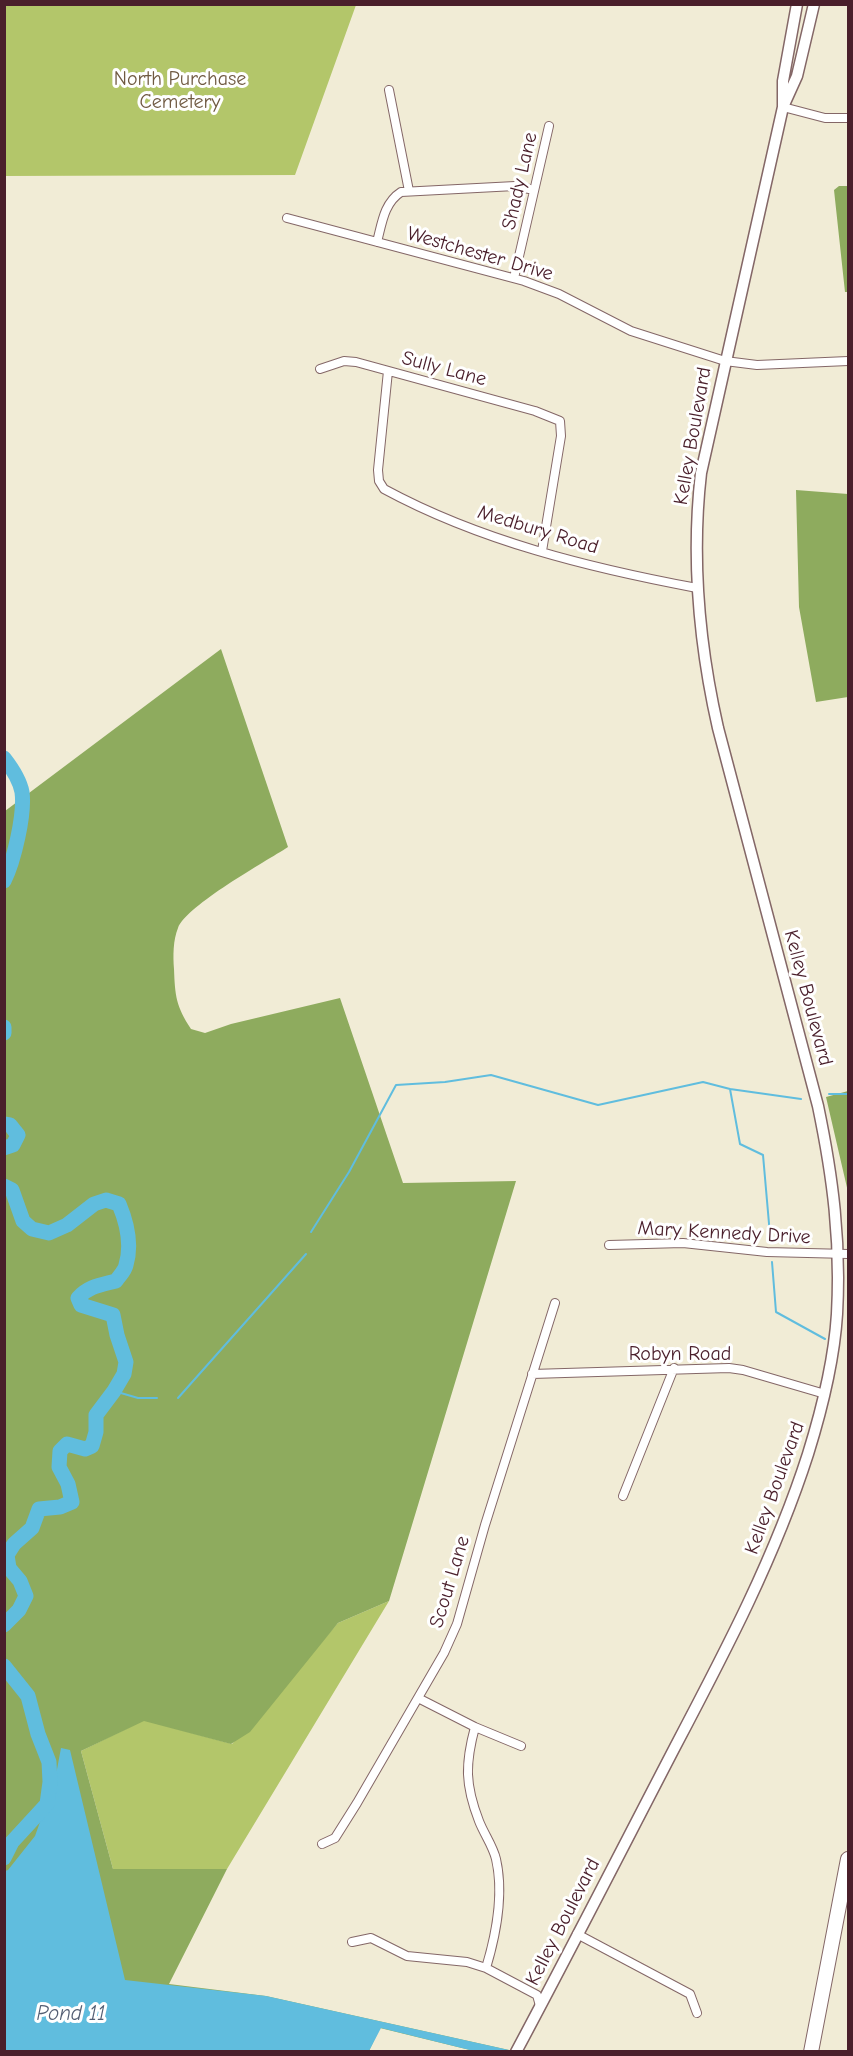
<!DOCTYPE html>
<html>
<head>
<meta charset="utf-8">
<style>
  body { margin:0 }
  #map { position:relative; width:853px; height:2056px; overflow:hidden; background:#f1ecd6; font-family:"Comic Neue",sans-serif }
  canvas { display:block }
  .frame { position:absolute; inset:0; border:6px solid #4a1f2b; pointer-events:none }
</style>
</head>
<body>
<div id="map">
<canvas width="853" height="2056"></canvas>
<div class="frame"></div>
</div>
<script>
const ctx = document.querySelector('canvas').getContext('2d');
ctx.lineJoin = 'round';
function fill(path, color) {
  ctx.fillStyle = color;
  ctx.fill(path, 'evenodd');
}
function trace(path, color, width, dash) {
  ctx.strokeStyle = color;
  ctx.lineWidth = width;
  ctx.lineCap = dash ? 'butt' : 'round';
  ctx.setLineDash(dash || []);
  ctx.stroke(path);
}
function write(font, color, halo, rows, align = 'center') {
  ctx.font = font + ' "Comic Neue",sans-serif';
  ctx.lineWidth = 6;
  ctx.setLineDash([]);
  ctx.textBaseline = 'middle';
  ctx.strokeStyle = halo;
  ctx.fillStyle = color;
  for (const [text, x, y, turn = 0] of rows) {
    ctx.save();
    ctx.translate(x, y);
    ctx.rotate((+turn || 0) * Math.PI / 180);
    ctx.textAlign = isNaN(turn) ? turn : align;
    if (halo) ctx.strokeText(text, 0, 0);
    ctx.fillText(text, 0, 0);
    ctx.restore();
  }
}
const green = new Path2D(`
  M4,5L5,4L356,5L295,175L5,176Z
  M389,1601L227,1869H113L81,1751L144,1720L232,1744L338,1623Z`);
const forest = new Path2D(`
  M839,186H848V292H845L834,190Z
  M796,490L848,494V697L816,702L799,607Z
  M221,649L288,847C265,862 187,905 178,928C173,940 173,956 174,969C175,996 176,1006 191,1029L205,1033L231,1024L340,998L403,1183L516,1181L389,1601L338,1623L250,1732L231,1744L144,1721L81,1751L113,1869H227L169,1984L266,1996L509,2050L508,2052L474,2051L380,2028L369,2051L5,2052V811Z
  M848,1091V1192L826,1097Z`);
const water = new Path2D(`
  M61,1748L70,1750L125,1980L266,1996L509,2050L508,2051H474L381,2028L369,2051H5V1871L8,1870L35,1836L55,1780Z`);
const stream = new Path2D(`
  M730,1089L801,1099
  M829,1094H848
  M311,1232L349,1172L396,1085L445,1082L491,1075L598,1105L703,1082L730,1089L740,1144L763,1155L770,1235
  M772,1262L776,1312L825,1339
  M114,1391L138,1398H157
  M178,1398L306,1254
  M37,1816L44,1821`);
const river = new Path2D(`
  M4,758C11,767 20,781 22,792C25,814 14,861 4,881
  M4,1027V1033
  M4,1124L10,1125L18,1135L13,1145L4,1148
  M4,1186L12,1190L23,1221L32,1229L49,1233L67,1225L94,1204L106,1200L119,1204C127,1223 132,1245 126,1265C125,1271 119,1276 116,1281C101,1285 89,1286 78,1298L81,1305L113,1315L117,1335L126,1362L124,1374L114,1391L96,1415V1432L92,1446L85,1449L67,1444L60,1451L59,1467L68,1484L72,1502L60,1507L39,1509L32,1528L14,1544L7,1555L9,1568L20,1581L26,1596L19,1610L4,1625
  M4,1666L28,1696L38,1734L49,1762L50,1782L47,1804L12,1842L4,1858`);
const street = new Path2D(`
  M389,90L409,191
  M783,107L825,118H848
  M287,218L524,281L559,294L631,331L725,361L757,365L848,361
  M377,242C382,223 384,203 401,192L515,186L534,190
  M514,278L549,126
  M320,369L344,361L356,362L535,411L560,421L561,436L542,551
  M388,371L378,470L379,481L384,489C480,541 590,568 697,588
  M609,1245L683,1243L767,1252L848,1254
  M532,1374L729,1368L743,1370L825,1394
  M623,1496L674,1368
  M418,1698L475,1727L521,1746
  M475,1727C465,1764 465,1785 479,1821C484,1834 493,1846 496,1859C504,1894 496,1935 486,1968
  M322,1844L335,1838L357,1803L444,1653L457,1624L485,1525L555,1303
  M577,1934L690,1994L697,2013
  M352,1942L371,1938L407,1956L467,1962L486,1968L537,1995L540,2006`);
const secondary = new Path2D(`
  M783,106V81L797,4
  M516,2052C570,1951 622,1849 675,1747C725,1652 775,1557 808,1454C822,1409 834,1362 837,1314C841,1241 833,1178 818,1106L718,728C699,644 691,560 701,473L783,107L797,76L814,4`);
const highway = new Path2D(`
  M811,2052L848,1859`);
const parkNames = [
  ["North Purchase",180,79],
  ["Cemetery",180,102]
];
const streetNames = [
  ["Shady Lane",520,181,-77],
  ["Westchester Drive",480,254,16],
  ["Sully Lane",444,369,15],
  ["Kelley Boulevard",693,436,-80],
  ["Medbury Road",538,530,17],
  ["Kelley Boulevard",808,998,75],
  ["Mary Kennedy Drive",724,1233,3],
  ["Robyn Road",680,1354],
  ["Kelley Boulevard",775,1488,-70],
  ["Scout Lane",450,1582,-73],
  ["Kelley Boulevard",563,1922,-63]
];
const waterNames = [
  ["Pond 11",71,2014]
];
fill(green, '#b3c66a');
fill(forest, '#8eab5e');
fill(water, '#60bdde');
trace(stream, '#60bdde', 2);
trace(river, '#60bdde', 15);
trace(street, '#846767', 10);
trace(secondary, '#846767', 13);
trace(highway, '#846767', 16);
trace(street, '#fff', 8);
trace(secondary, '#fff', 10);
trace(highway, '#fff', 14);
write('20px', '#6f5941', '#fff', parkNames);
write('20px', '#4a1f2b', '#fff', streetNames);
write('italic 21px', '#535e73', '#fff', waterNames);
</script>
</body>
</html>
